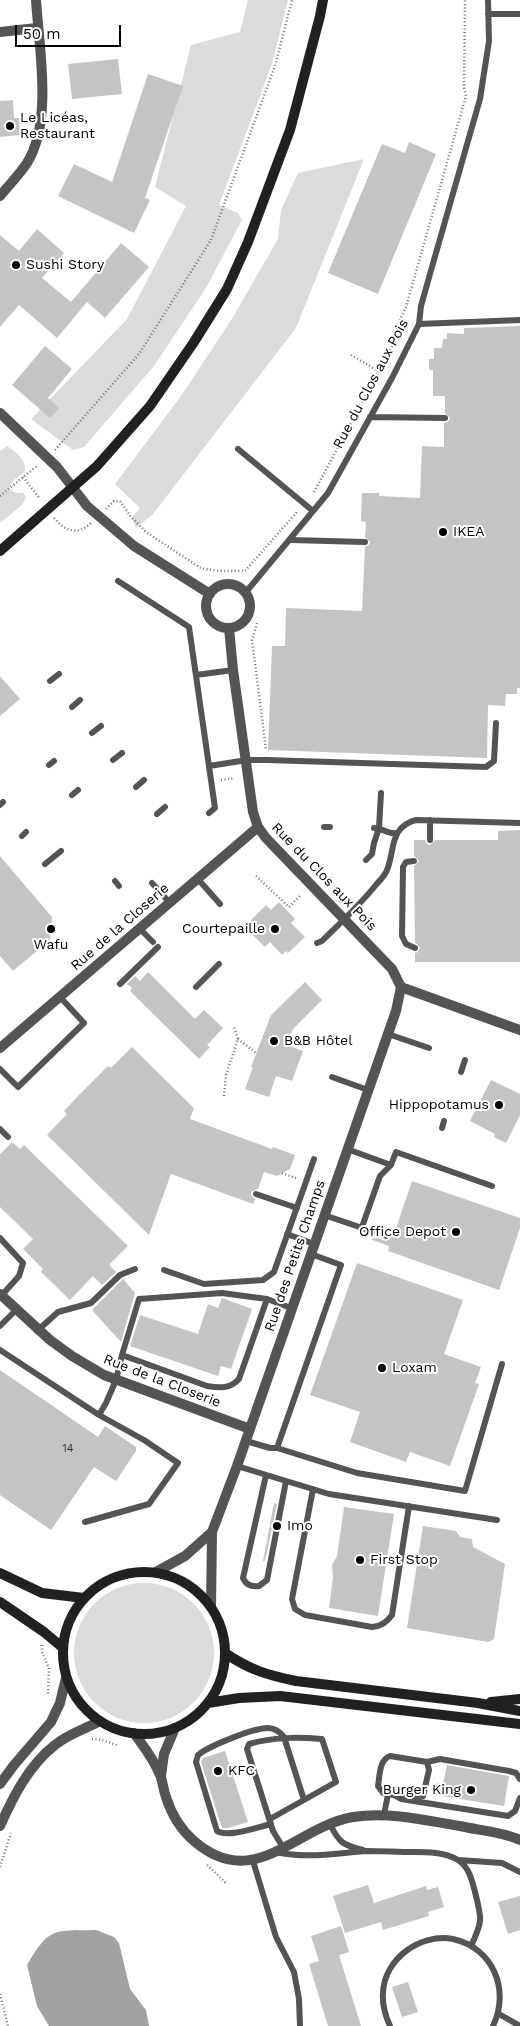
<!DOCTYPE html>
<html>
<head>
<meta charset="utf-8">
<style>
  body { margin:0 }
  #map { position:relative; width:520px; height:2026px; overflow:hidden; background:#fff; font-family:"Work Sans",sans-serif }
  canvas { display:block }
  .scale { position:absolute; left:15px; top:25px; width:106px; height:22px; box-sizing:border-box; border:2px solid #000; border-top:0; padding-left:6px; font-size:15px; line-height:18px; white-space:nowrap; color:#000; -webkit-text-stroke:4px #fff; paint-order:stroke }
</style>
</head>
<body>
<div id="map">
<canvas width="520" height="2026"></canvas>
<div class="scale">50 m</div>
</div>
<script>
const ctx = document.querySelector('canvas').getContext('2d');
ctx.lineJoin = 'round';
function fill(path, color) {
  ctx.fillStyle = color;
  ctx.fill(path, 'evenodd');
}
function trace(path, color, width, dash) {
  ctx.strokeStyle = color;
  ctx.lineWidth = width;
  ctx.lineCap = dash ? 'butt' : 'round';
  ctx.setLineDash(dash || []);
  ctx.stroke(path);
}
function write(font, color, halo, rows, align = 'center') {
  ctx.font = font + ' "Work Sans",sans-serif';
  ctx.lineWidth = 4;
  ctx.setLineDash([]);
  ctx.textBaseline = 'middle';
  ctx.strokeStyle = halo;
  ctx.fillStyle = color;
  for (const [text, x, y, turn = 0] of rows) {
    ctx.save();
    ctx.translate(x, y);
    ctx.rotate((+turn || 0) * Math.PI / 180);
    ctx.textAlign = isNaN(turn) ? turn : align;
    if (halo) ctx.strokeText(text, 0, 0);
    ctx.fillText(text, 0, 0);
    ctx.restore();
  }
}
const green = new Path2D(`
  M248,0H288L272,64L219,205L238,213L242,220L206,288L154,366L84,447L73,450L31,419L127,319L186,206L155,187L191,45L240,32Z
  M364,159L296,328L153,514L136,528L132,518L140,508L115,484L181,396L233,317L278,239L281,210L298,173Z
  M7,446C16,453 26,458 25,471L14,480L9,489L17,493H24L26,498L22,505L0,523V451Z
  M74 1653a70 70 0 1 1 140 0a70 70 0 1 1-140 0Z`);
const water = new Path2D(`
  M96,1930L114,1937L119,1943L130,1989L146,2010L149,2026H49L37,2006L27,1965C50,1926 54,1931 96,1930Z`);
const building = new Path2D(`
  M118,59L122,94L72,99L68,64Z
  M148,74L183,86L145,198L150,200L134,233L58,196L74,164L112,182Z
  M13,100L14,118H19L20,135L0,137V101Z
  M409,142L436,154L378,294L328,273L382,144L405,153Z
  M37,229L64,253L42,278L71,302L121,243L149,267L105,318L87,302L57,338L19,305L0,327V235L19,251Z
  M520,326V688H517V694H506L505,706L488,705L487,758L268,750L272,646H285L286,608L362,611L365,547L369,545L370,542L365,537L366,522L361,521L362,493H379V496L420,498L422,446L444,447V423L448,422L450,418L445,413V396H433V370H429V359H434V348H442L443,339H447V333L464,334V328Z
  M45,346L72,369L48,398L59,408L50,418L12,385Z
  M0,676L20,699L0,716Z
  M520,830V962H415V953L418,952L420,948L415,942L414,866L419,861L414,856V840H425L427,844L430,845L435,840H498V831Z
  M0,856L52,917L50,940L13,971L0,956Z
  M279,902L295,919L291,923L305,937L288,953L286,951L282,955L270,942L265,947L250,932L255,925L251,920L266,905L271,910Z
  M148,972L195,1019L204,1010L223,1028L207,1045L210,1047L199,1059L130,991L132,988L127,984L135,976L140,981Z
  M305,982L322,1000L293,1029L287,1045L303,1051L292,1081L276,1076L269,1097L245,1089L253,1067H251L271,1015Z
  M132,1047L194,1108L190,1119L272,1149L273,1147L295,1155L290,1169L277,1176L264,1172L258,1189L251,1192V1195L255,1199L253,1204L171,1174L149,1235L47,1135L67,1114L64,1111L78,1096L108,1066L111,1068Z
  M491,1080L520,1094V1115L506,1143L494,1137L495,1134L470,1121Z
  M12,1142L20,1149L24,1145L128,1246L109,1265L116,1272L102,1285L93,1276L70,1300L41,1272L43,1269L23,1249L33,1239L0,1207V1154Z
  M412,1181L520,1218V1228L499,1290L388,1251L389,1246L370,1239L377,1238L386,1241L393,1237Z
  M357,1263L463,1300L444,1354L481,1367L475,1383L479,1384L450,1466L410,1452L406,1462L350,1442L360,1412L310,1395Z
  M123,1279L135,1293L121,1342L92,1310Z
  M222,1298L252,1309L231,1369L221,1366L218,1376L130,1346L140,1315L198,1334L208,1304L218,1308Z
  M0,1370L98,1437L105,1426L136,1447V1451L116,1481L94,1467L51,1530L0,1495Z
  M274,1503L277,1504L265,1561H263Z
  M344,1507L394,1514L378,1616L329,1608L333,1577L332,1565L337,1556Z
  M423,1526L456,1531L460,1537L472,1539L473,1547L505,1564L494,1639L488,1642L407,1628Z
  M225,1751L248,1822L228,1828H222L201,1762L203,1758Z
  M447,1765L509,1776L504,1806L435,1795L437,1783L443,1784Z
  M368,1885L374,1903L426,1886L427,1890L438,1887L444,1907L428,1912L429,1916L383,1930L381,1922L345,1933L333,1896Z
  M520,1896V1930L508,1934L498,1902Z
  M341,1926L349,1952L339,1955L361,2026H328L309,1964L319,1961L311,1936Z
  M408,1982L418,2012L402,2017L392,1987Z`);
const path = new Path2D(`
  M351,355L380,372
  M55,450L139,354L211,240L275,66L292,0
  M23,477L40,499
  M314,492L396,339L400,320L406,307L466,96L464,87L465,0
  M0,496L38,465
  M106,509L114,501H120L131,517L146,532L199,567C211,572 232,571 245,571L297,512
  M54,518C65,531 77,536 91,523
  M257,623L252,640L266,750
  M221,780L235,778
  M256,876L289,907L301,895
  M238,1039L256,1053
  M224,1096L226,1075L238,1039L234,1027
  M282,1173L298,1179
  M42,1645V1652L49,1668L48,1695
  M92,1739L102,1740L119,1746
  M207,1865L226,1883
  M0,1867L11,1833
  M0,1994L8,2026`);
const lane = new Path2D(`
  M488,14H520
  M419,324L520,320
  M370,417L445,418
  M238,449L313,511
  M291,540L365,542
  M118,581L189,627L215,808L209,813
  M246,592L328,493L392,378L419,324L421,306L430,274L480,99L489,41L488,0
  M196,675L233,670
  M50,681L59,674
  M72,707L80,700
  M92,733L101,726
  M113,760L122,753
  M49,765L54,761
  M209,766L247,760H267L486,767L494,761L496,723
  M136,787L144,780
  M72,795L78,790
  M0,805L3,802
  M157,814L165,807
  M324,827H330
  M374,828C383,828 388,835 397,833
  M22,836L26,832
  M430,840V820
  M366,860L372,854L374,843L379,828L381,793
  M414,861L406,862L403,867L402,936L406,944L415,948
  M45,864L61,851
  M197,878L220,904
  M115,881L119,886
  M152,883L169,902
  M139,928L153,942
  M317,943L322,941C340,923 359,906 375,886C379,881 385,876 387,870C395,851 389,827 416,820L520,823
  M120,984L158,947
  M196,987L219,964
  M388,1034L429,1048
  M0,1069L18,1087L84,1023L60,997
  M461,1072L465,1060
  M332,1077L368,1090
  M442,1128L444,1121
  M0,1129L8,1137
  M347,1149L391,1165
  M256,1194L297,1208
  M324,1215L386,1236
  M362,1227L380,1176L391,1165L396,1152L492,1186
  M287,1234L314,1244
  M0,1238L23,1263L19,1276L2,1295
  M164,1270L204,1284L263,1280L274,1272L314,1159
  M0,1326L16,1310
  M37,1331L58,1312L91,1303L120,1275L135,1269
  M0,1350L99,1415L144,1440L178,1463L149,1504L85,1522
  M122,1355L139,1299L222,1293L267,1299
  M99,1415L106,1403L116,1380L122,1355L207,1386C220,1388 230,1389 239,1379L267,1299L291,1308
  M246,1441L270,1448H277L357,1473L465,1491L502,1364
  M277,1448L341,1265L311,1254
  M237,1466L329,1494L497,1520
  M266,1475L243,1578C246,1585 252,1587 259,1586L267,1580L286,1481
  M313,1489L292,1599L295,1609L305,1615L372,1627C381,1626 386,1623 392,1615L409,1506
  M427,1762L440,1759L509,1771L516,1773L520,1779
  M394,1795L401,1794L423,1796L429,1770L427,1762L390,1756C379,1760 380,1775 378,1786L383,1793L394,1795L401,1799L508,1816L515,1811L520,1798
  M384,1815L388,1794
  M270,1819L336,1782L322,1739C296,1737 274,1737 249,1744L247,1749L273,1831L284,1849
  M271,1824C258,1827 228,1838 217,1831L196,1762L198,1755C209,1746 253,1728 268,1728C275,1728 280,1732 284,1737L304,1800
  M330,1824C339,1843 343,1845 363,1850
  M276,1852C307,1859 336,1853 367,1851C382,1851 398,1852 413,1852C427,1852 445,1852 458,1860C469,1867 472,1880 475,1892C482,1919 483,1921 471,1946
  M458,1860L502,1863L520,1872
  M253,1861L276,1937L294,1972L299,1999L300,2026
  M499,2014L520,2026
  M390,2026C385,2015 382,2005 383,1993C384,1959 420,1933 453,1939C494,1948 510,1991 493,2026`);
const street = new Path2D(`
  M0,32L37,28
  M0,196C9,185 19,175 27,163C53,121 39,48 36,0
  M0,413L57,467L87,506L134,546L210,594
  M206 606a22 22 0 1 1 44 0a22 22 0 1 1-44 0Z
  M401,987L520,1030
  M0,1048L258,827
  M0,1294L50,1340L72,1356L104,1375L250,1429
  M156,1572L185,1556L212,1532
  M211,1607L212,1532L237,1466L396,1011L401,987L392,969L266,838L258,827L253,812L233,670L229,628
  M134,1733C144,1747 154,1759 160,1775C163,1782 163,1789 166,1797C171,1813 180,1829 194,1841C254,1893 295,1827 353,1817C390,1811 428,1821 465,1827C483,1831 503,1832 520,1840
  M161,1776L164,1754L175,1728
  M0,1784L14,1765L51,1722L60,1703L66,1678
  M0,1826C13,1797 29,1765 55,1745C68,1734 85,1729 100,1721`);
const secondary = new Path2D(`
  M0,551L97,466L150,406L194,342L227,289L248,242L290,130L320,16L323,0
  M63 1653a81 81 0 1 1 162 0a81 81 0 1 1-162 0Z
  M0,1573L42,1593L84,1598
  M0,1602L44,1632L63,1648
  M225,1653C250,1670 267,1675 296,1681L478,1703L520,1711
  M491,1702L520,1699
  M208,1703L239,1698L280,1696L520,1724`);
const markers = [
  [10,126,5,"#000"],
  [16,265,5,"#000"],
  [443,532,5,"#000"],
  [51,929,5,"#000"],
  [275,929,5,"#000"],
  [274,1041,5,"#000"],
  [499,1105,5,"#000"],
  [456,1232,5,"#000"],
  [382,1368,5,"#000"],
  [277,1526,5,"#000"],
  [360,1560,5,"#000"],
  [218,1771,5,"#000"],
  [471,1790,5,"#000"]
];
const numberNames = [
  ["14",68,1449]
];
const poiNames = [
  ["Le Licéas,",20,118],
  ["Restaurant",20,134],
  ["Sushi Story",26,265],
  ["IKEA",453,532],
  ["Courtepaille",265,929,"right"],
  ["Wafu",51,945,"center"],
  ["B&B Hôtel",284,1041],
  ["Hippopotamus",489,1105,"right"],
  ["Office Depot",446,1232,"right"],
  ["Loxam",392,1368],
  ["Imo",287,1526],
  ["First Stop",370,1560],
  ["KFC",228,1771],
  ["Burger King",461,1790,"right"]
];
const streetNames = [
  ["Rue du Clos aux Pois",371,384,-62],
  ["Rue du Clos aux Pois",324,877,46],
  ["Rue de la Closerie",120,927,-41],
  ["Rue des Petits Champs",295,1256,-71],
  ["Rue de la Closerie",162,1381,21]
];
fill(green, '#dbdbdb');
fill(water, '#a2a2a2');
fill(building, '#c4c4c4');
trace(path, '#767676', 2.5, [1, 2.5]);
trace(lane, '#545454', 6);
trace(street, '#545454', 10);
trace(secondary, '#212121', 10);
for (const [x, y, r, color] of markers) {
  const dot = new Path2D();
  dot.arc(x, y, r, 0, 2 * Math.PI);
  ctx.fillStyle = color;
  ctx.fill(dot);
  trace(dot, '#fff', 2);
}
write('11px', '#313131', null, numberNames);
write('14px', '#000', '#fff', poiNames, 'left');
write('14px', '#000', '#fff', streetNames);
</script>
</body>
</html>
